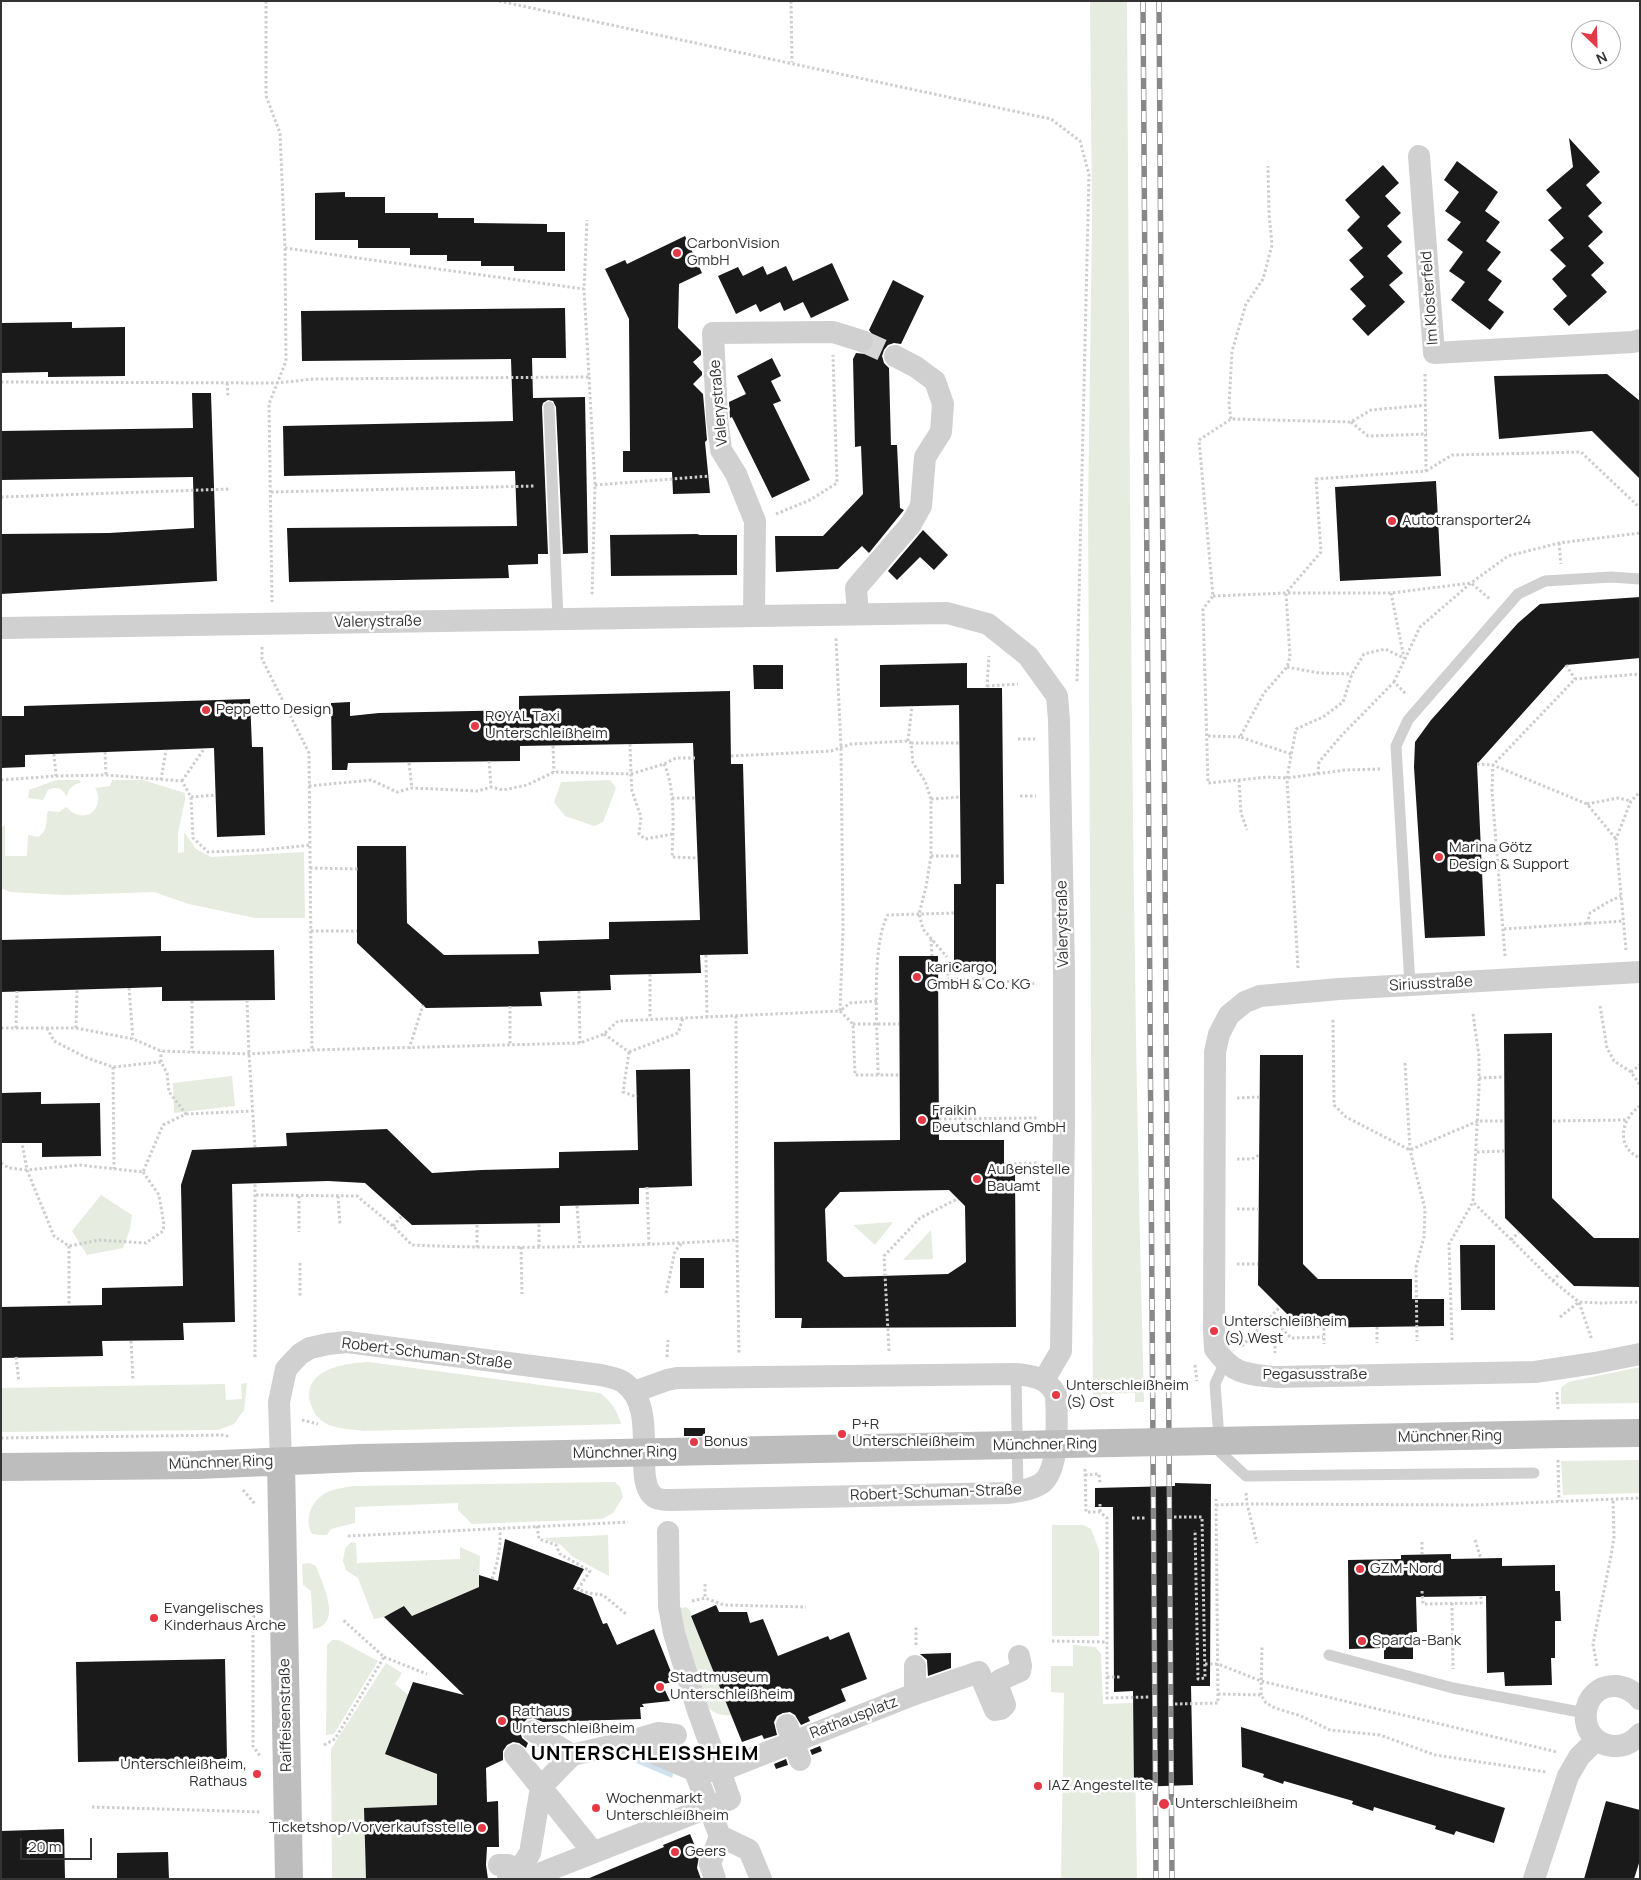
<!DOCTYPE html>
<html>
<head>
<meta charset="utf-8">
<style>
  body { margin:0 }
  #map { position:relative; width:1641px; height:1880px; overflow:hidden; background:#fff; font-family:Manrope,sans-serif }
  canvas { display:block }
  .frame { position:absolute; inset:0; border:2px solid #333; pointer-events:none }
  .north { position:absolute; left:1571px; top:20px; width:50px; height:50px; box-sizing:border-box; background:#fff; border:1px solid #adadad; border-radius:50%; rotate:156deg; font-size:14px; font-weight:700; line-height:20px; text-align:center; color:#333 }
  .north::after { content:''; display:block; margin:auto; width:18px; height:22px; background:#e63946; clip-path:polygon(50% 0,100% 100%,50% 72%,0 100%) }
  .scale { position:absolute; left:20px; top:1838px; width:72px; height:22px; box-sizing:border-box; border:2px solid #333; border-top:0; padding-left:6px; font-size:15px; line-height:18px; white-space:nowrap; color:#333; -webkit-text-stroke:4px #fff; paint-order:stroke }
</style>
</head>
<body>
<div id="map">
<canvas width="1641" height="1880"></canvas>
<div class="frame"></div>
<div class="north">N</div>
<div class="scale">20 m</div>
</div>
<script>
const ctx = document.querySelector('canvas').getContext('2d');
ctx.lineJoin = 'round';
function fill(path, color) {
  ctx.fillStyle = color;
  ctx.fill(path, 'evenodd');
}
function trace(path, color, width, dash) {
  ctx.strokeStyle = color;
  ctx.lineWidth = width;
  ctx.lineCap = dash ? 'butt' : 'round';
  ctx.setLineDash(dash || []);
  ctx.stroke(path);
}
function write(font, color, halo, rows, align = 'center') {
  ctx.font = font + ' Manrope,sans-serif';
  ctx.lineWidth = 5;
  ctx.setLineDash([]);
  ctx.textBaseline = 'middle';
  ctx.strokeStyle = halo;
  ctx.fillStyle = color;
  for (const [text, x, y, turn = 0] of rows) {
    ctx.save();
    ctx.translate(x, y);
    ctx.rotate((+turn || 0) * Math.PI / 180);
    ctx.textAlign = isNaN(turn) ? turn : align;
    if (halo) ctx.strokeText(text, 0, 0);
    ctx.fillText(text, 0, 0);
    ctx.restore();
  }
}
const green = new Path2D(`
  M1090,1H1127C1130,468 1131,935 1144,1402H1135V1393L1101,1394V1404H1093L1088,512L1092,221Z
  M56,780H79L81,782C73,785 68,788 67,797C63,788 56,786 48,790L43,800L28,798L29,790Z
  M112,780H143L185,793V800L178,833V853L184,852V832L196,849L211,857L304,852L305,918H255L189,904L154,892L64,895L10,892L1,888V829L5,824V856H27L28,835L38,837C49,830 45,822 48,811L59,812L66,807C69,809 72,813 76,814C93,821 104,802 95,788L110,786Z
  M610,780L616,788L603,822L594,826L565,816L554,802L561,782Z
  M232,1076L235,1106L174,1113L173,1083Z
  M101,1195L132,1215L130,1229L123,1248L87,1255L72,1231Z
  M893,1222L875,1245L853,1225Z
  M931,1230L933,1259L903,1260Z
  M369,1362L600,1393C611,1401 617,1410 621,1424L363,1431C352,1429 339,1429 329,1425C320,1421 314,1414 311,1405C300,1370 344,1363 369,1362Z
  M1640,1367V1403L1561,1404V1388L1568,1382Z
  M247,1383L244,1410L234,1424L218,1430L1,1432V1388L225,1384L226,1400L242,1399L241,1384Z
  M1640,1460V1493L1563,1495L1561,1461Z
  M615,1482L620,1487L623,1497L613,1513L602,1519L472,1524L458,1510V1503L355,1507V1523L331,1529L327,1535H320L312,1534C302,1516 315,1495 333,1490C340,1488 347,1487 353,1486Z
  M1052,1525H1083L1091,1529L1099,1550V1636H1052Z
  M608,1535L609,1576L573,1557L561,1545L543,1538Z
  M351,1542L356,1543L357,1563L460,1559V1547L480,1556L479,1587L412,1616L404,1606L384,1617L374,1619L358,1578L346,1570L343,1561L345,1549Z
  M310,1563L316,1566C322,1583 344,1625 313,1629L311,1591L303,1585L302,1564Z
  M686,1607L690,1610L691,1616L731,1715C718,1716 713,1713 705,1704L678,1609Z
  M332,1640H339L378,1661L334,1734L326,1735L327,1645Z
  M1073,1645L1095,1647L1101,1654L1103,1704L1134,1703L1137,1879H1061L1064,1693L1051,1692V1666H1073Z
  M386,1663L402,1673L395,1684L408,1695L386,1754L437,1774V1805L364,1808L366,1879H332L331,1749Z`);
const water = new Path2D(`
  M636,1759L675,1768L672,1778L634,1762Z`);
const building = new Path2D(`
  M1569,138L1600,172L1586,185L1602,203L1588,216L1603,232L1588,246L1604,263L1591,275L1607,292L1569,326L1553,309L1567,296L1552,279L1566,266L1550,250L1564,238L1548,220L1562,208L1546,190L1573,167Z
  M1457,161L1498,192L1485,211L1500,222L1486,241L1501,252L1487,270L1502,281L1488,300L1504,312L1490,330L1451,300L1465,282L1449,271L1463,252L1447,240L1461,222L1445,211L1459,192L1444,180Z
  M1383,165L1399,183L1385,196L1401,213L1387,226L1402,242L1387,256L1403,273L1389,285L1405,302L1368,336L1352,319L1366,306L1350,289L1364,277L1349,260L1363,248L1347,230L1360,217L1345,200Z
  M345,192V197H385V213H438V218H474V223L547,224V232H565V271H514V266H481V261H447V255H410V248H358V240H315V193Z
  M685,236L702,273L679,284L678,328L701,351V355L693,362L702,372V375L693,384L703,394L707,440L705,442L710,493L673,494L672,472H623V451H630L629,319L605,269L625,260L627,264Z
  M832,263L849,300L811,318L803,302L784,311L780,302L760,312L756,304L736,314L718,276L738,267L743,276L763,266L767,275L786,266L793,281Z
  M893,280L924,296L901,344L894,343L888,345L884,350L882,356L884,363L889,368L891,445H897L900,508L904,510L869,553L862,546L838,569L776,572L775,536H823L863,494L861,446L855,447L853,359L856,353L865,354L871,351L874,345L875,338L869,330Z
  M565,308L566,358H532L533,398L585,397L588,553L563,554L556,407L553,401L548,400L543,403L542,407L548,554H538V564L508,565L509,578L289,582L287,528L517,526L515,471L284,476L283,426L513,421L511,359L302,361L301,311Z
  M72,322V328L125,327V376L48,377V372L1,373V323Z
  M772,358L781,376L771,381L781,401L773,404L810,480L772,498L732,417L730,418L729,402L746,394L737,376Z
  M1607,374L1640,401V479L1592,431L1499,439L1494,376Z
  M192,393H211L217,581L1,594V534L109,533L194,528L193,477L1,480V431L193,428Z
  M1436,481L1441,576L1340,581L1335,487Z
  M923,530L948,555L934,570L920,557L897,580L888,571Z
  M700,534L697,535H737V575L611,576L610,535Z
  M1640,597V658L1566,665L1477,764L1485,936L1425,938L1414,767L1415,742L1431,720L1518,623L1540,604Z
  M967,663V688H1002L1004,884H996V974L954,973V884H961L959,705L880,707V665Z
  M753,665H783V689H754Z
  M730,691L731,764H743L748,954L700,955L701,973L610,975L611,990L540,992L542,1006L426,1008L357,943V846H406L407,923L444,955L539,954L538,941L609,939V922L700,920L693,743L520,746V761L348,763L347,770H332L331,703L350,702V716L379,713L519,710V696Z
  M250,699L252,747H263L265,835L217,837L214,748L25,755V767L1,768V716H24V706Z
  M161,936V951L274,950L275,1000L162,1001V987L1,992V940Z
  M899,956H938L939,1140H1004V1169H1015L1016,1327L801,1328L802,1318H775L774,1142L900,1140ZM949,1190L965,1206L966,1262L948,1274L844,1277L827,1261L825,1209L840,1192Z
  M1552,1033V1198L1594,1238H1640V1287L1574,1286L1505,1218L1504,1034Z
  M1260,1055H1303V1264L1318,1279H1412V1299H1444V1326L1301,1328L1258,1285Z
  M690,1069L692,1186L639,1188V1204L560,1206V1223L412,1225L365,1183L328,1181L232,1184L235,1322L183,1323L184,1340L102,1341L103,1356L1,1358V1307L102,1305V1288L183,1286L181,1185L192,1150L287,1146L286,1133L387,1129L432,1173L481,1170L559,1168V1152L638,1150L636,1070Z
  M41,1092V1104L100,1103L101,1156L42,1157V1143H1V1093Z
  M1460,1245H1495V1310H1461Z
  M680,1258H704V1288H680Z
  M684,1428H705V1436H684Z
  M1175,1483L1211,1484L1210,1686H1191L1193,1785L1134,1787L1133,1691L1114,1692L1113,1507H1095V1488L1175,1486Z
  M505,1539L584,1569L573,1589L592,1597L603,1624L607,1623L617,1645L654,1629L675,1682L662,1684L670,1701L642,1704L644,1707H640L641,1719L543,1722L533,1718L527,1719L522,1724L520,1731L522,1738L528,1743L526,1748L519,1743L513,1742L507,1745L503,1751V1760L486,1768L487,1802L498,1801L499,1847H487L486,1865L488,1879H366L364,1808L437,1805V1774L385,1754L413,1682L464,1695L384,1617L404,1606L412,1616L479,1587V1575L498,1581Z
  M1451,1554V1559L1502,1558V1566L1555,1565V1591H1560L1561,1621H1555V1658H1551L1552,1685L1505,1686L1504,1672L1487,1673L1486,1596L1416,1597L1417,1632H1413V1659H1384V1648L1349,1649L1348,1560L1401,1559V1555Z
  M716,1605L719,1612H747L750,1623L763,1619L778,1656L828,1636L830,1640L849,1632L867,1679L841,1689L846,1701L808,1717L810,1721L801,1725L795,1715L790,1712L783,1713L777,1716L774,1722L777,1735L764,1739L762,1735L742,1742L691,1616Z
  M951,1653V1668L928,1676L927,1660L920,1654Z
  M225,1659L227,1759L78,1762L76,1662Z
  M1241,1727L1505,1808L1494,1843L1456,1831L1454,1835L1435,1829L1436,1826L1374,1807L1373,1811L1352,1804L1353,1801L1284,1781L1283,1784L1263,1777L1264,1774L1242,1767Z
  M820,1746L822,1751L812,1755L810,1750Z
  M786,1759L788,1765L776,1769L774,1764Z
  M1606,1801L1640,1810V1860L1634,1879H1584Z
  M64,1829L65,1879H1V1831Z
  M690,1834L699,1856L697,1868L701,1879H587L664,1847L663,1845Z
  M168,1852L169,1879H117V1853Z`);
const streetTunnel = new Path2D(`
  M862,341L895,356`);
const path = new Path2D(`
  M266,1V96L280,133L285,248L286,361L269,404L272,602
  M499,1L1051,119L1080,141L1089,174L1077,683
  M791,1L792,62
  M285,248L584,289L587,220
  M589,377L595,485L592,596
  M1,382L276,383L314,379L589,377L584,289
  M227,383L228,396
  M1231,419L1229,405L1232,351L1246,304L1263,279L1272,245L1269,213L1268,166
  M1351,422L1368,436L1427,434
  M1426,471L1452,455L1581,452L1640,508
  M595,485L710,476
  M271,492L535,486
  M1,497L230,489
  M776,514L810,500L837,483L833,355
  M1559,543L1561,564
  M1391,593L1404,658
  M1213,596L1286,593H1391L1471,583L1491,600
  M262,647V659L309,753L312,1050
  M1566,665L1575,679
  M1287,667L1319,673L1352,674
  M1394,682L1420,627L1471,583L1508,556L1559,543L1640,533
  M987,686L1018,684
  M987,687L989,656
  M1208,736L1240,737
  M1018,739H1035
  M908,741L912,706
  M911,743H960
  M630,744L631,774L664,764L676,758H695
  M553,746L554,772
  M105,752L106,775
  M54,754L56,776
  M1291,754L1240,737L1264,693L1287,667L1290,657L1286,593L1321,552L1316,479L1426,471L1425,372
  M731,756L831,751L851,744L908,741L911,743L913,763L925,781L931,799V856L926,887L919,914L923,929L947,957
  M489,761L491,787
  M409,763L412,788
  M664,764C676,789 673,830 672,857L698,858
  M1477,764L1493,765L1587,804L1616,839
  M1380,769L1345,770L1287,778L1268,777L1208,783L1203,609L1213,596L1199,440L1231,419L1351,422L1371,410L1427,405
  M1318,774L1319,762L1341,736L1394,682L1406,694
  M1,780L56,776L106,775L182,781L191,797L193,838L208,852L262,850L310,845
  M161,780L166,750
  M1239,780L1241,813L1247,830
  M182,781L204,749
  M309,786L371,780L397,792L412,788L478,791L491,787L503,790L527,785L554,772L631,774L632,791L641,817L639,834L645,839L673,834
  M1020,796H1036
  M191,797L216,795
  M672,798H696
  M931,799L960,797
  M1587,804L1618,798L1631,801
  M931,856H960
  M310,868L358,869
  M1587,924L1590,913L1608,902L1621,896
  M1504,929L1624,921
  M311,931H357
  M931,939L932,956
  M1626,950L1616,839L1631,801L1640,792
  M706,955L707,1018
  M1505,956L1492,791L1493,765L1575,679L1640,674
  M1298,968L1287,778L1296,729L1323,717L1343,702L1352,674L1364,654L1385,649L1404,658
  M948,973V979H984L1037,984
  M650,974V1018
  M129,988L133,1039
  M579,991L580,1043
  M247,1000L249,1054L255,1147
  M192,1001V1052
  M877,1001L850,1003L840,1011L853,1024L855,1075H899
  M510,1006V1044
  M1600,1006L1607,1048L1614,1061L1631,1072L1640,1085
  M1473,1014L1479,1056V1089L1473,1202L1553,1281L1579,1302L1592,1340
  M736,1016L737,1240
  M1333,1020L1334,1105L1346,1117L1410,1150L1478,1121H1504
  M853,1024H899
  M1,1028H76L133,1039L161,1051L249,1054L312,1050L580,1043L604,1034L618,1021L840,1011L843,929L841,748L836,638
  M16,1028L17,991
  M47,1028L54,1041L87,1058L113,1067L161,1062
  M76,1028L77,990
  M604,1034L629,1052
  M409,1049L423,1005
  M629,1052L678,1033L683,1018
  M629,1052L623,1092L637,1097
  M1405,1063L1410,1150L1425,1209L1424,1237L1416,1267L1417,1341
  M113,1067L114,1169
  M1631,1072L1640,1065
  M878,1075C878,1037 870,945 888,915L954,913
  M1479,1078L1504,1077
  M1237,1098L1260,1097
  M1640,1106C1621,1119 1615,1147 1640,1158
  M186,1114L253,1111
  M939,1119L1038,1118
  M1553,1121L1626,1120
  M1477,1152L1504,1151
  M1237,1159H1252L1259,1155
  M1,1163L9,1168L27,1170L22,1143
  M1004,1164L1038,1163
  M143,1172L159,1195L164,1225L163,1231L146,1243L99,1240L69,1246L54,1236L27,1170L79,1165L143,1172L163,1125L186,1114L169,1092L167,1073L161,1062V1051
  M647,1187L649,1245
  M256,1195L357,1196L393,1226L412,1245C520,1250 629,1246 737,1240L739,1355
  M299,1196V1232
  M338,1196L340,1225
  M577,1206L580,1246
  M1237,1209H1259
  M477,1225V1248
  M393,1226L402,1216
  M1511,1240L1519,1232
  M69,1246V1305
  M521,1247L522,1294
  M539,1247V1223
  M300,1263V1296
  M1237,1264H1258
  M1553,1281L1560,1273
  M666,1293L675,1251L682,1243
  M1271,1317L1291,1338L1323,1337
  M1560,1317L1579,1302L1602,1303L1640,1302
  M1377,1327V1343
  M1324,1328V1344
  M1452,1340L1449,1244L1473,1202
  M131,1341L133,1380
  M1242,1346L1280,1307
  M1275,1346V1353
  M889,1351L884,1256L920,1218L957,1199
  M16,1357L19,1382
  M255,1357V1184
  M667,1357L668,1340
  M1195,1365L1197,1381
  M1557,1392L1558,1409
  M302,1420L318,1424
  M1,1438L224,1435L230,1437
  M1558,1460L1559,1501
  M1085,1469L1086,1512H1100L1107,1518V1698L1149,1697
  M1085,1475L1099,1474L1100,1483
  M243,1490L255,1504
  M1246,1493L1247,1504L1475,1505L1640,1498
  M1100,1504V1512
  M1216,1505L1247,1504L1257,1543
  M1174,1517H1202L1205,1678L1198,1679L1195,1530
  M1132,1518H1147
  M537,1526L539,1539L556,1545L560,1554L590,1571L578,1589L588,1593L603,1595L626,1614
  M348,1536L628,1522
  M1475,1540L1481,1559
  M1422,1542V1554
  M492,1579C498,1562 501,1546 500,1528
  M705,1584V1598
  M1422,1591L1423,1604L1481,1603V1596
  M692,1601L705,1598L724,1605L806,1607
  M1452,1603L1453,1669
  M257,1611L253,1618V1746L260,1756
  M1052,1641L1107,1642
  M916,1645V1625
  M384,1657L427,1674
  M1205,1664H1218L1261,1681L1557,1752
  M1597,1666L1593,1644L1611,1556L1614,1537L1613,1499
  M1107,1677H1121
  M1218,1694L1261,1695L1266,1703L1275,1708L1301,1716L1330,1730L1380,1735L1435,1755L1546,1772
  M1261,1695L1262,1646
  M1175,1704L1218,1703L1216,1499
  M324,1745L335,1739L384,1657L342,1619
  M92,1807L262,1812
  M313,1828L325,1827`);
const lane = new Path2D(`
  M549,407L558,619
  M1410,985L1396,746L1408,720L1518,594L1545,581L1611,577L1640,579
  M1225,1362L1215,1384L1220,1452L1246,1476L1534,1473
  M1016,1374L1018,1492
  M1329,1655L1453,1688L1585,1713`);
const street = new Path2D(`
  M1419,156L1434,353L1633,342L1640,340
  M858,614L856,588L911,524L921,506L925,457L941,432L943,404L935,381L916,367L895,356
  M754,616L755,521L736,474L721,450L717,418L713,333L833,332L862,341
  M1,628L947,613L988,624L1028,656L1057,696L1059,720L1064,970V1122L1061,1351L1044,1380
  M1640,972L1339,989L1260,996L1245,1002L1229,1015L1219,1034L1215,1052L1214,1331L1215,1349C1234,1375 1246,1374 1276,1377L1535,1372L1595,1363L1640,1354
  M281,1462L279,1402L286,1369L300,1354L310,1348L328,1344L347,1342L601,1375C608,1377 617,1378 623,1382C662,1408 629,1483 656,1498C660,1500 667,1500 671,1500L1008,1493C1019,1491 1032,1490 1042,1483C1060,1469 1057,1417 1056,1395C1048,1378 1034,1376 1016,1374L677,1378L667,1380L634,1392
  M915,1694V1666
  M1640,1699C1634,1692 1626,1687 1617,1686C1578,1683 1574,1743 1613,1746C1624,1747 1633,1742 1640,1734
  M787,1725L800,1760
  M533,1731L572,1755
  M627,1742L658,1733L676,1735
  M515,1755L593,1852
  M696,1757L697,1777L720,1836L710,1864L715,1879
  M720,1836L749,1850L761,1879
  M499,1865H508V1879
  M513,1879L530,1853L541,1787L572,1755L627,1742L696,1771H720L915,1694L979,1672L995,1710L1001,1709L1005,1705L998,1686L1000,1680L1020,1671L1021,1666L1019,1656
  M526,1879L730,1799L698,1711L674,1633L669,1606L668,1532
  M1534,1879L1568,1776L1579,1757L1596,1740`);
const secondary = new Path2D(`
  M1561,1434L1640,1433
  M281,1462L289,1879
  M1,1467L198,1465L359,1458L617,1453`);
const rail = new Path2D(`
  M1143,1L1156,1879
  M1159,1L1172,1879`);
const secondaryBridge = new Path2D(`
  M617,1453L1561,1434`);
const markers = [
  [677,253,5,"#e63946"],
  [1392,521,5,"#e63946"],
  [206,710,5,"#e63946"],
  [475,726,5,"#e63946"],
  [1439,857,5,"#e63946"],
  [917,977,5,"#e63946"],
  [922,1120,5,"#e63946"],
  [977,1179,5,"#e63946"],
  [1214,1331,5,"#e63946"],
  [1056,1395,5,"#e63946"],
  [842,1434,5,"#e63946"],
  [694,1442,5,"#e63946"],
  [1360,1569,5,"#e63946"],
  [154,1618,5,"#e63946"],
  [1362,1641,5,"#e63946"],
  [660,1687,5,"#e63946"],
  [502,1721,5,"#e63946"],
  [257,1774,5,"#e63946"],
  [1038,1786,5,"#e63946"],
  [1164,1804,6,"#e63946"],
  [596,1808,5,"#e63946"],
  [482,1828,5,"#e63946"],
  [675,1852,5,"#e63946"]
];
const poiNames = [
  ["CarbonVision",687,244],
  ["GmbH",687,261],
  ["Autotransporter24",1402,521],
  ["Peppetto Design",216,710],
  ["ROYAL Taxi",485,717],
  ["Unterschleißheim",485,734],
  ["Marina Götz",1449,848],
  ["Design & Support",1449,865],
  ["kariCargo",927,968],
  ["GmbH & Co. KG",927,985],
  ["Fraikin",932,1111],
  ["Deutschland GmbH",932,1128],
  ["Außenstelle",987,1170],
  ["Bauamt",987,1187],
  ["Unterschleißheim",1224,1322],
  ["(S) West",1224,1339],
  ["Unterschleißheim",1066,1386],
  ["(S) Ost",1066,1403],
  ["P+R",852,1425],
  ["Unterschleißheim",852,1442],
  ["Bonus",704,1442],
  ["GZM-Nord",1370,1569],
  ["Evangelisches",164,1609],
  ["Kinderhaus Arche",164,1626],
  ["Sparda-Bank",1372,1641],
  ["Stadtmuseum",670,1678],
  ["Unterschleißheim",670,1695],
  ["Rathaus",512,1712],
  ["Unterschleißheim",512,1729],
  ["Unterschleißheim,",247,1765,"right"],
  ["Rathaus",247,1782,"right"],
  ["IAZ Angestellte",1048,1786],
  ["Wochenmarkt",606,1799],
  ["Unterschleißheim",606,1816],
  ["Unterschleißheim",1175,1804],
  ["Ticketshop/Vorverkaufsstelle",472,1828,"right"],
  ["Geers",685,1852]
];
const streetNames = [
  ["Im Klosterfeld",1430,298,-94],
  ["Valerystraße",719,403,-95],
  ["Valerystraße",378,622,-1],
  ["Valerystraße",1063,924,-91],
  ["Siriusstraße",1431,984,-3],
  ["Robert-Schuman-Straße",427,1354,7],
  ["Pegasusstraße",1315,1375],
  ["Münchner Ring",1450,1437,-1],
  ["Münchner Ring",1045,1445,-1],
  ["Münchner Ring",625,1453,-1],
  ["Münchner Ring",221,1463,-2],
  ["Robert-Schuman-Straße",936,1493,-2],
  ["Raiffeisenstraße",286,1715,-91],
  ["Rathausplatz",854,1718,-21]
];
const districtNames = [
  ["UNTERSCHLEISSHEIM",645,1754]
];
fill(green, '#e6ecdf');
fill(water, '#cfe2ee');
fill(building, '#1a1a1a');
trace(streetTunnel, '#d6d6d6', 22, [22, 11]);
trace(path, '#cdcdcd', 3, [2.5, 2.5]);
trace(lane, '#d0d0d0', 11);
trace(street, '#d0d0d0', 22);
trace(secondary, '#bdbdbd', 28);
trace(rail, '#888', 5.5);
trace(rail, '#fff', 4, [11]);
trace(secondaryBridge, '#bdbdbd', 28);
for (const [x, y, r, color] of markers) {
  const dot = new Path2D();
  dot.arc(x, y, r, 0, 2 * Math.PI);
  ctx.fillStyle = color;
  ctx.fill(dot);
  trace(dot, '#fff', 2);
}
write('15px', '#333', '#fff', poiNames, 'left');
write('15px', '#333', '#fff', streetNames);
ctx.letterSpacing = '1px';
write('bold 20px', '#000', '#fff', districtNames);
ctx.letterSpacing = '0px';
</script>
</body>
</html>
